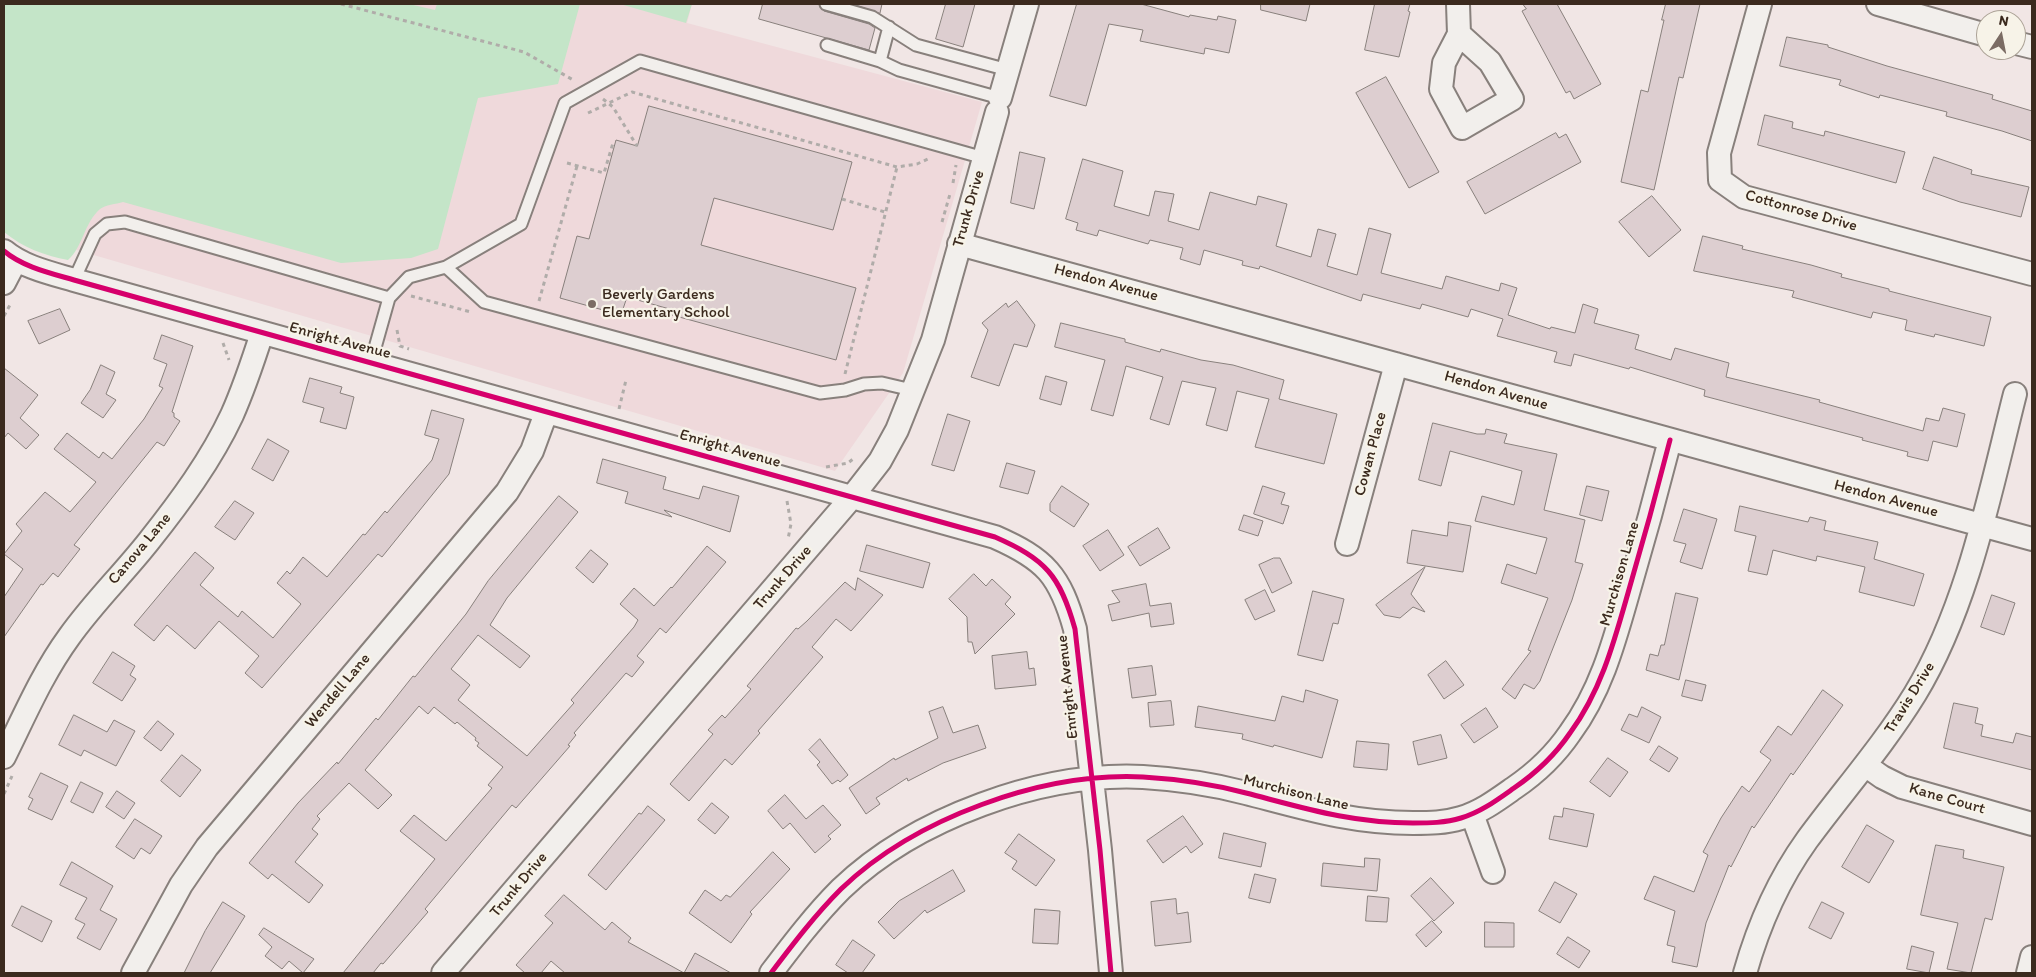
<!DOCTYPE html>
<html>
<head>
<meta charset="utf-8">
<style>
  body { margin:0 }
  #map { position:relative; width:2036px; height:977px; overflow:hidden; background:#f1e6e5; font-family:Itim,sans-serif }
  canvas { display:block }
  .frame { position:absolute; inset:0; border:5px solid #3b2a1e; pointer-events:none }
  .north { position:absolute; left:1976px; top:10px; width:50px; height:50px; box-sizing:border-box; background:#f7f3e8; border:1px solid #aca397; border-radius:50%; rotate:11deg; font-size:14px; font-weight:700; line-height:20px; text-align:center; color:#3b2a1e }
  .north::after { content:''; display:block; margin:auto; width:18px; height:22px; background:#7b6c64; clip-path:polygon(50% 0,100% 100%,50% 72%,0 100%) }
</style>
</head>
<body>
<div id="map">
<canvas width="2036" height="977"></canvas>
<div class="frame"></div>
<div class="north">N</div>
</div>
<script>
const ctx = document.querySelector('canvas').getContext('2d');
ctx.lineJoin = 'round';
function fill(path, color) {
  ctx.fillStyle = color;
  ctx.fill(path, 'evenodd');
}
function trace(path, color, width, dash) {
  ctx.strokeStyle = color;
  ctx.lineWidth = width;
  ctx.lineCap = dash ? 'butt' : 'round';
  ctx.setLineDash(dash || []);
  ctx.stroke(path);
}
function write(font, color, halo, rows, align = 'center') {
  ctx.font = font + ' Itim,sans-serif';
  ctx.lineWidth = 4.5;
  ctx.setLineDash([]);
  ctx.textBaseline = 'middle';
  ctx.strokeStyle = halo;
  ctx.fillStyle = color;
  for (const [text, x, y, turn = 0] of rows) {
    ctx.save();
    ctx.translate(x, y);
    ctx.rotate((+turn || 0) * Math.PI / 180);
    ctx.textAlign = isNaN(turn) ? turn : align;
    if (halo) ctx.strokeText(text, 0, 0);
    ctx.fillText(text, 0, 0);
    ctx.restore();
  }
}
const built = new Path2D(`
  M4,4H692L687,23L982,102L903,373L835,471L25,235Z`);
const green = new Path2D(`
  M4,4H409L435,10L437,4H580L558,84L478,98L438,249L411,258L341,263L123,202C116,204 105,205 100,209C84,223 83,247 68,260C45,256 22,247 4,232Z
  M620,4H692L686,23Z`);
const building = new Path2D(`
  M763,4H819L824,11L869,24L875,28L869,50L759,19Z
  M853,4H882L880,13Z
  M946,4H975L963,47L936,39Z
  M1077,4H1141L1189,17L1190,15L1217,20L1218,16L1236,20L1229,53L1205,48L1204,54L1140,41L1143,30L1109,24L1086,106L1050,96Z
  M1261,4H1310L1306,21L1261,10Z
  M1375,4H1410L1408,11L1410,12L1399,57L1365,50Z
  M1523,4H1557L1601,84L1574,99L1570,91L1566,93L1522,11L1526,9Z
  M1666,4H1700L1683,78L1679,77L1654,190L1621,182L1641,90L1648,92L1664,20H1662Z
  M1787,37L1828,45V47L1887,66L1993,95L1992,99L2032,111V141L2002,131L1946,116L1947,112L1880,95L1879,98L1839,85L1841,80L1780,66Z
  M1386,77L1439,172L1409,188L1356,93Z
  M649,106L852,162L833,230L714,198L701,245L856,288L836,360L672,315L673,310L627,297L621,315L560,298L577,236L589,239L616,140L637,146Z
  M1765,115L1793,122L1792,128L1824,136L1825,131L1905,152L1896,183L1758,145Z
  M1556,133L1559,138L1566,134L1581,162L1485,214L1467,182Z
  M1020,152L1045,158L1034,209L1011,203Z
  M1934,157L1972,170L1971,174L2029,187L2021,217L1960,202L1923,189Z
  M1083,159L1123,171L1114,206L1149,216L1155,191L1174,194L1168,221L1199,230L1210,192L1256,205L1258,196L1287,204L1276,246L1311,257L1318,229L1336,234L1327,266L1357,275L1369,228L1391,234L1381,273L1442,289L1446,276L1499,291L1501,283L1517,288L1508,315L1550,329L1551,327L1575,333L1583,304L1598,309L1594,323L1639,335L1635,349L1671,360L1675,348L1729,363L1726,377L1820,400L1819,402L1923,431L1926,418L1939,421L1943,408L1965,414L1957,447L1933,441L1928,461L1907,456L1908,452L1862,440L1863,438L1704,396L1705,390L1630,367L1629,369L1574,354L1571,366L1554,362L1557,352L1497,336L1503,319L1471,309L1468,317L1422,304L1420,309L1363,294L1361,301L1260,266L1259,269L1242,265L1243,261L1204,250L1200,265L1180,259L1183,248L1150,240L1148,244L1099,230L1097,236L1076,230L1078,223L1066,219Z
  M1652,196L1681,230L1649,257L1619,222Z
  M1703,236L1743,246L1742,249L1811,265L1842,274L1841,277L1889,289V291L1991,317L1984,346L1935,334L1934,337L1905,330L1907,320L1873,312L1871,318L1792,297L1794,291L1694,271Z
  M1017,301L1035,325L1027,347L1014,344L999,386L971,377L988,330L982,323L1006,303L1008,307Z
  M60,309L70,330L39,344L28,321Z
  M1061,323L1125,339V342L1160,352L1161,349L1201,360L1233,365L1284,380L1279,399L1337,414L1324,464L1255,447L1269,399L1237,391L1227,431L1206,425L1216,388L1182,381L1169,425L1150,419L1163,377L1126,366L1113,416L1091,410L1105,360L1055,347Z
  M162,335L193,346L172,412L174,413V417L180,421L164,446L157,442L74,545L80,549L58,577L53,573L43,585L41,584L4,637V597L23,569L4,554L22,531L16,524L45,492L70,512L96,482L54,449L67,433L99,458L103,452L112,459L144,419L163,388L159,386L167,364L154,359Z
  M101,365L115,372L106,394L116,400L103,418L81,403L90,390Z
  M4,368L38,395L20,418L39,435L26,449L8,433L4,438Z
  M1046,376L1067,382L1061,405L1040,399Z
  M310,378L342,387L340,393L354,397L346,429L320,422L324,408L303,402Z
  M432,410L464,419L449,474L382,557L378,554L262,688L245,673L259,656L219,621L195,649L167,625L154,641L134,625L195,552L214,568L200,585L238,617L242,611L273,638L301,604L277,583L287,571L290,574L303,557L327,577L363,534L365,535L385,511L387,513L432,460L439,439L425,435Z
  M948,414L970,421L954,471L932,465Z
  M1433,423L1477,434H1485L1486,429L1507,434L1504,443L1557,454L1544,510L1585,520L1575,562L1583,564L1572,600L1540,681L1534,689L1524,684L1515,699L1502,689L1531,651L1528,650L1548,598L1501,583L1507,564L1536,574L1547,538L1475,521L1482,496L1514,505L1522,471L1450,451L1441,486L1419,480Z
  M268,439L289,451L273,481L252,469Z
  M603,459L666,477L663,489L699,499L703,486L739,496L730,532L664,510L672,517L625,503L628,492L597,483Z
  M1007,463L1035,471L1028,494L1000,487Z
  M1062,486L1089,504L1074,527L1050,511V504Z
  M1263,486L1285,493L1281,504L1289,506L1283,524L1254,514Z
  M1587,486L1609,491L1602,521L1580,515Z
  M559,496L578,512L507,598L490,625L530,656L520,668L478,635L451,669L470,685L458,700L527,756L574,703L571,700L634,627L638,620L620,604L634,588L654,606L671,587L672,588L707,546L726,562L666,633L660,628L637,656L644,662L632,677L626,673L574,733L576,735L568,745L570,746L516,808L512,805L460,867L425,909L428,912L383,964L381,963L373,973H343L435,859L400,831L414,815L446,841L492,788L488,785L503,767L477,746L479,743L475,740L476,738L457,722L455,724L434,707L428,714L419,706L365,770L392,795L378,809L349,783L317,816L320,819L312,829L318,834L295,862L323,885L309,903L272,874L268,879L249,863L298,803L337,762L338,764L376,718L378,720L413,676L415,677L466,614L488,581Z
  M235,501L254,513L235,540L215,527Z
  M1740,506L1808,522L1810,517L1826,521L1824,530L1878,542L1874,559L1924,574L1914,606L1859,592L1865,567L1817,556L1816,561L1773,550L1767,575L1748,571L1756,536L1735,531Z
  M1684,509L1717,519L1702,569L1680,562L1686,544L1674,541Z
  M1244,515L1263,521L1258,536L1239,530Z
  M1449,522L1471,526L1463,572L1407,563L1412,530L1447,536Z
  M1158,528L1170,548L1140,566L1128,547Z
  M1108,530L1124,555L1100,571L1083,546Z
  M867,545L930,563L923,588L860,571Z
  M591,550L608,564L593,583L576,568Z
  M1274,558H1280L1292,583L1272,593L1259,565Z
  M1425,567L1411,594L1425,612L1413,607L1400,618L1384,615L1376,605Z
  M974,574L986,586L992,579L1011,597L1005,604L1015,614L975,654L972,642H968L967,617L949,599Z
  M858,578L883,595L851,631L836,619L812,647L823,657L758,731L760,733L732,765L725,759L689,801L670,784L713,734L708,730L722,715L725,718L751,689L747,686L796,628L798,629L807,621L845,582L855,590Z
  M1146,584L1150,606L1171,603L1174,624L1151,627L1149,613L1112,621L1108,605L1120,602L1112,591Z
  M1265,590L1275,611L1255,620L1245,600Z
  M1313,591L1344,599L1338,624L1333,623L1323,661L1298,655Z
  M1676,593L1698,598L1679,680L1646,670L1650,654L1658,656L1661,645H1664Z
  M1992,595L2015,603L2004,635L1981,627Z
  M113,652L135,666L130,675L136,679L122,701L93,683Z
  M1027,652L1029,669L1034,668L1036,685L995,689L992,656Z
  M1446,661L1464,685L1444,699L1428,675Z
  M1152,666L1156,695L1132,698L1128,669Z
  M1686,680L1706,685L1702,701L1682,696Z
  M1306,690L1338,700L1322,758L1274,745L1273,747L1242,739L1243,734L1195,727L1198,706L1275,721L1282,696L1303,702Z
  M1823,690L1843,705L1793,775L1791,773L1754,828L1752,826L1731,867L1729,865L1706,923L1697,967L1672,962L1675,947L1667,945L1675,911L1644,899L1654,876L1694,892L1708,855L1703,852L1721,818L1742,786L1749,792L1771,760L1760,752L1778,726L1791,735Z
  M1171,701L1174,725L1150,727L1148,703Z
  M1954,703L1978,708L1975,723L1983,725L1981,736L2013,743L2016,733L2032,737V770L1944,748Z
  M943,707L953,733L978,725L986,748L943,763L908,781L907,778L876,798L880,804L866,814L849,788L894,758L895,760L938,738L929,712Z
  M1642,707L1661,717L1649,743L1621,730L1629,714L1637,717Z
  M1486,708L1498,727L1474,743L1461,725Z
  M74,715L107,732L114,720L135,731L116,766L84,750L81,756L59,745Z
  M158,721L174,734L161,751L144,738Z
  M1441,735L1447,758L1418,765L1413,742Z
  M820,739L848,775L840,782L838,780L832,784L817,765L820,762L809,750Z
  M1357,741L1389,744L1387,770L1354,767Z
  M1659,746L1678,758L1669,772L1650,760Z
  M182,755L201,770L180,797L161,781Z
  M1608,758L1628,772L1610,797L1590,782Z
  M41,773L68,786L52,820L28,809L33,799L29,797Z
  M81,782L103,793L93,813L71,802Z
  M117,791L135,803L124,819L106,807Z
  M785,795L806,819L823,805L841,825L828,836L831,839L815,853L790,823L783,829L768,811Z
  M712,803L729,817L715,834L698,820Z
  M648,806L665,820L606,890L588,875L639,813L641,814Z
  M1564,808L1594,814L1587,847L1549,839L1554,816L1562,817Z
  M1183,816L1203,844L1191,853L1186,846L1163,863L1147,841Z
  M135,819L162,836L150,854L141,848L134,859L116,847Z
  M1867,825L1894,841L1869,883L1842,867Z
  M1224,833L1266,843L1261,867L1219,858Z
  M1019,834L1055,860L1036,886L1012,869L1017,861L1005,853Z
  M1936,845L1964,850L1963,858L2004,867L1992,920L1985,918L1971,973L1947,969L1958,923L1921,915Z
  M773,852L790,869L750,912L752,914L731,943L689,913L705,890L721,901L726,895L730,897Z
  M1365,858L1380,859L1377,891L1321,886L1323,863L1364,867Z
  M72,862L113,886L100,910L117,919L100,950L77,938L85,924L75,919L87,898L60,885Z
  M953,870L965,891L927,913L925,910L894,939L878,922L899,901Z
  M1255,874L1276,879L1270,903L1249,898Z
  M1431,878L1454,903L1434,921L1411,896Z
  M1555,882L1577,894L1560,923L1539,911Z
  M564,895L605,930L612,922L631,938L628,942L684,973L695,953L731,973H565L551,961L541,973H525L516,965L553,923L545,916Z
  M1368,896L1389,898L1387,922L1366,921Z
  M1176,899L1177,914L1188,912L1191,942L1155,946L1151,902Z
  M223,902L245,916L210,973H184L205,931Z
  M1822,902L1844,913L1831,939L1809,928Z
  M22,906L52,921L42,942L12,926Z
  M1035,909L1060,911L1058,944L1033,943Z
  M1432,921L1442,932L1426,947L1416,935Z
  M1485,922L1514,923V947H1485Z
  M264,928L314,959L303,973L289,961L282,969L265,956L272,947L259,935Z
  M1568,937L1590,951L1579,968L1557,954Z
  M853,940L875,955L862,973H848L836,965Z
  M1912,946L1934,952L1929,973L1907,969Z`);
const path = new Path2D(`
  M341,4L524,52L575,81
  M603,99L613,107L637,146
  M588,113L632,92L897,167L917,164L928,159
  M567,163L604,173L613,143
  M953,183L956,165
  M842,199L885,212
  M942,222L950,194
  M411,296L471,312
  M539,301L577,166
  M4,316L11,303
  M397,330L400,346L409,349
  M223,343L229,360
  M845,374L897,167
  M619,409L626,380
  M826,467L848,463L853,459
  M787,501L791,524L788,539
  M4,794L12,776`);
const service = new Path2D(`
  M826,4L872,17L916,45L1008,70
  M827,45L880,61L899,70L1000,98
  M880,61L889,27
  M446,267L521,224L565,103L640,61L984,158
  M74,280L95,234L107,224L125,222L389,298
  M371,362L389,298L409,277L446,267L484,302L820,393L845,390L864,384L882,383L912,390`);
const minor = new Path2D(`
  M1458,4L1459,34L1444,63L1441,89L1462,128L1512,99L1490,62L1459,34
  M1760,4L1719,153L1720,180L1744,197L2032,274
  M1878,4L1986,35
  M2016,43L2032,47
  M1000,98L1027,4
  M959,244L2032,539
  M4,251C23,267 50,273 74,280L995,537C1045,559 1060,575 1075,629L1100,850L1111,973
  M4,283L16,260
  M1347,544L1396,364
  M4,757C24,717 42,674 69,637C93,603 123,574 149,541C180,502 211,460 232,415C244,388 253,361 262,333
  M1865,765L1882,777L1902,787L2032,824
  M1472,814L1493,872
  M133,973L181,885L207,847L507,492L532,451L546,413
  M443,973L852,497L880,461L897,430L933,340L997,112
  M771,973C793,944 815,915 841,889C915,818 1042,772 1143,777C1177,779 1212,784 1246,793C1304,808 1351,823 1413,823C1429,823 1445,823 1461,818C1481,812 1497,800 1514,788C1536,773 1555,755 1570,733C1601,691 1614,642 1628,593C1643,542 1657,491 1670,440
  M1745,973C1758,927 1779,879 1807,840C1843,791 1883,746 1915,694C1968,607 1990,492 2015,394
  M2028,973L2032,957`);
const cycleway = new Path2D(`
  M4,251C23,267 50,273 74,280L995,537C1045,559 1060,575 1075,629L1100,850L1111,973
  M771,973C793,944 815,915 841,889C915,818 1042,772 1143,777C1177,779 1212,784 1246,793C1304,808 1351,823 1413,823C1429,823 1445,823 1461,818C1481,812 1497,800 1514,788C1536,773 1555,755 1570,733C1601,691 1614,642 1628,593C1643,542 1657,491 1670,440`);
const markers = [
  [592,304,5,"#7b6c64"]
];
const streetNames = [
  ["Trunk Drive",969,209,-74],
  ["Cottonrose Drive",1801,211,16],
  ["Hendon Avenue",1106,283,15],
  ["Enright Avenue",340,341,15],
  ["Hendon Avenue",1496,391,16],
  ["Enright Avenue",730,449,16],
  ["Cowan Place",1371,454,-75],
  ["Hendon Avenue",1886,499,15],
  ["Canova Lane",140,549,-50],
  ["Murchison Lane",1620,574,-74],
  ["Trunk Drive",783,578,-49],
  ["Enright Avenue",1068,687,-96],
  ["Wendell Lane",338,691,-50],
  ["Travis Drive",1910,698,-58],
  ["Murchison Lane",1296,793,14],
  ["Kane Court",1947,799,16],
  ["Trunk Drive",519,885,-50]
];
const poiNames = [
  ["Beverly Gardens",602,295],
  ["Elementary School",602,313]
];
fill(built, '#efd9db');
fill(green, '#c4e5c8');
fill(building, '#ddced0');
trace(building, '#88807c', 1);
trace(service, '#88807c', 15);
trace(minor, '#88807c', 26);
trace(path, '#b0aca9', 3, [4, 4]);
trace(service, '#f2efec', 11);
trace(minor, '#f2efec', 22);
trace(cycleway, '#d6006c', 5);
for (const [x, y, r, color] of markers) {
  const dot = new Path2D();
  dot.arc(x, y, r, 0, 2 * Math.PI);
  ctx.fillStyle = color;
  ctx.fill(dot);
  trace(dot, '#f7f3e8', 2);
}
write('16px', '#3b2a1e', '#f7f3e8', streetNames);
write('16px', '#3b2a1e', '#f7f3e8', poiNames, 'left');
</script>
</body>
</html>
